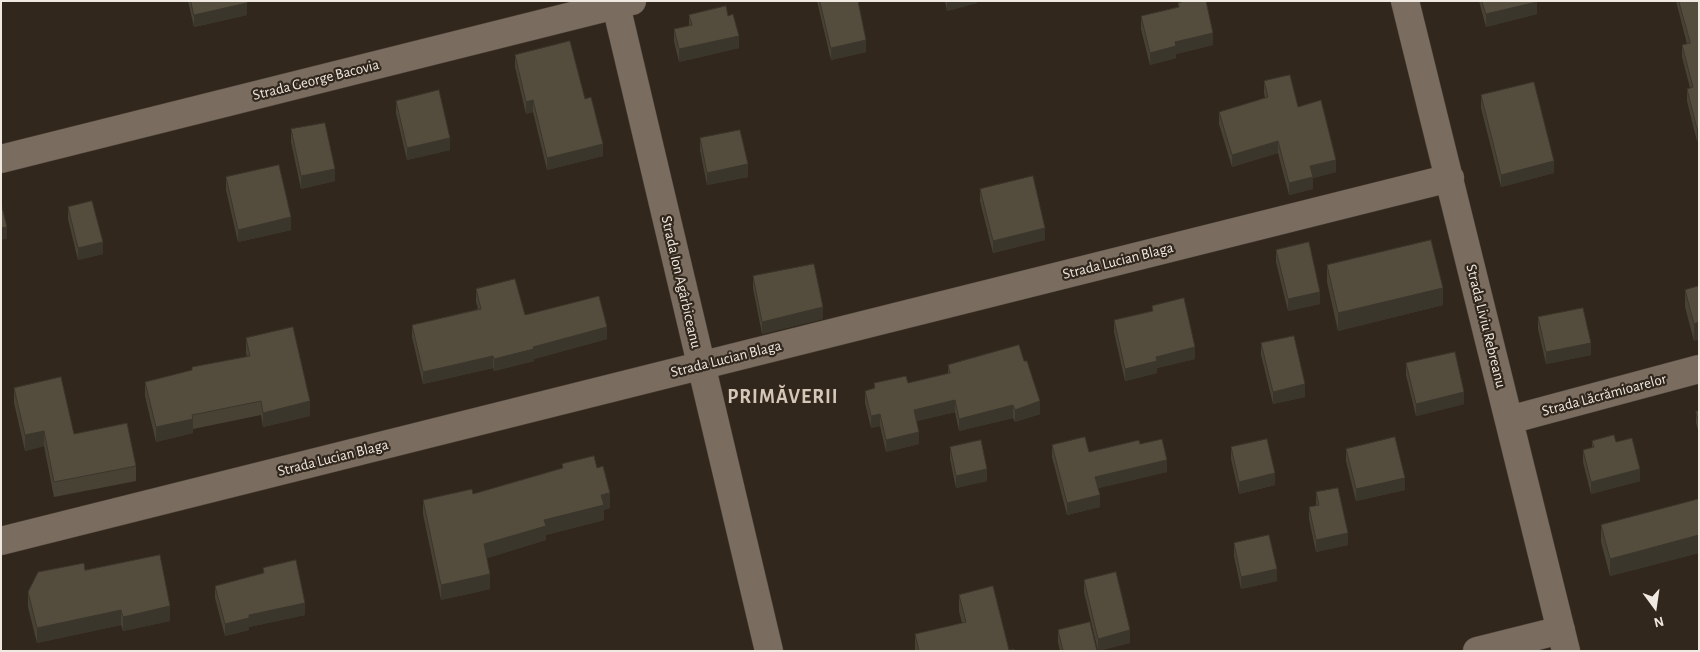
<!DOCTYPE html>
<html>
<head>
<meta charset="utf-8">
<style>
  body { margin:0 }
  #map { position:relative; width:1700px; height:652px; overflow:hidden; background:#32271c; font-family:"Alegreya Sans",sans-serif }
  canvas { display:block }
  .frame { position:absolute; inset:0; border:2px solid #f0e9e1; pointer-events:none }
  .north { position:absolute; left:1630px; top:582px; width:50px; height:50px; -webkit-text-stroke:4px #32271c; paint-order:stroke; rotate:166deg; font-size:14px; font-weight:700; line-height:20px; text-align:center; color:#f0e9e1 }
  .north::after { content:''; display:block; margin:auto; width:18px; height:22px; background:#f0e9e1; clip-path:polygon(50% 0,100% 100%,50% 72%,0 100%) }
</style>
</head>
<body>
<div id="map">
<canvas width="1700" height="652"></canvas>
<div class="frame"></div>
<div class="north">N</div>
</div>
<script>
const ctx = document.querySelector('canvas').getContext('2d');
ctx.lineJoin = 'round';
function trace(path, color, width, dash) {
  ctx.strokeStyle = color;
  ctx.lineWidth = width;
  ctx.lineCap = dash ? 'butt' : 'round';
  ctx.setLineDash(dash || []);
  ctx.stroke(path);
}
function fill(path, color) {
  ctx.fillStyle = color;
  ctx.fill(path, 'evenodd');
}
function write(font, color, halo, rows, align = 'center') {
  ctx.font = font + ' "Alegreya Sans",sans-serif';
  ctx.lineWidth = 4.5;
  ctx.setLineDash([]);
  ctx.textBaseline = 'middle';
  ctx.strokeStyle = halo;
  ctx.fillStyle = color;
  for (const [text, x, y, turn = 0] of rows) {
    ctx.save();
    ctx.translate(x, y);
    ctx.rotate((+turn || 0) * Math.PI / 180);
    ctx.textAlign = isNaN(turn) ? turn : align;
    if (halo) ctx.strokeText(text, 0, 0);
    ctx.fillText(text, 0, 0);
    ctx.restore();
  }
}
const minor = new Path2D(`
  M615,1L769,651
  M1405,1L1566,651
  M1,159L632,1
  M1509,420L1699,369
  M1,541L1450,178
  M1477,651L1561,630`);
const wall = new Path2D(`
  M188,1H247V15L194,27Z
  M817,1H858L866,52L831,60Z
  M945,1H977V3L947,11Z
  M1479,1H1537V14L1486,27Z
  M1676,1H1699V140L1697,141L1687,101V89L1690,88L1682,57V45L1687,44Z
  M1178,3L1213,45L1176,54V58L1150,65L1141,29V16L1178,7Z
  M689,15L728,16L739,48L679,62L674,41V29L689,26Z
  M515,55L585,99L603,156L547,170L533,112L526,114L515,67Z
  M1264,81L1298,107L1336,172L1313,178V189L1289,195L1278,153L1232,167L1219,124V112L1265,98L1264,93Z
  M1481,95L1554,173L1501,187L1481,108Z
  M396,101L450,150L407,160L396,113Z
  M291,129L335,181L301,189L291,142Z
  M700,138L748,177L707,185L700,150Z
  M226,177L291,230L238,242L226,190Z
  M980,189L1045,240L993,253L980,201Z
  M68,207L103,254L78,260L68,219Z
  M1276,250L1320,304L1288,311L1276,262Z
  M1327,265L1443,305L1338,331L1327,282Z
  M753,276L823,319L762,334L753,288Z
  M1699,286L1694,341L1685,307V290Z
  M476,289L525,315L607,339L534,359V361L494,371L493,368L423,384L412,337V325L478,309L476,301Z
  M1152,306L1195,359L1157,368V373L1125,381L1114,332V320L1152,311Z
  M1538,317L1591,355L1546,364L1538,329Z
  M246,338L310,416L263,427L261,415L193,429V433L156,442L145,396V382L192,371V367L247,357L246,353Z
  M1261,343L1305,397L1273,404L1261,355Z
  M1406,363L1464,404L1416,416L1406,375Z
  M948,365L1040,414L1015,422L1013,418L959,431L955,412L917,421L919,444L886,452L880,426L871,428L865,403V391L874,388V383H908L948,373Z
  M14,388L74,434L136,466V481L54,497L44,446L25,451L14,403Z
  M1696,411H1699V434L1696,423Z
  M1592,441L1616,442L1640,481L1591,494L1583,462V450L1592,448Z
  M1140,444L1167,472L1098,488L1100,507L1067,515L1052,457V445L1089,452Z
  M950,447L987,481L956,488L950,459Z
  M1231,447L1275,485L1239,494L1231,459Z
  M1346,449L1405,490L1356,501L1346,461Z
  M562,464L597,468L610,508L604,510V520L546,535V540L487,558L490,589L441,600L423,514V500L473,494L562,468Z
  M1316,492L1348,545L1316,552L1309,519V507L1316,506Z
  M1699,499V553L1610,576L1601,542V525Z
  M1234,543L1277,581L1241,589L1234,556Z
  M263,568L305,615L249,627V630L225,636L215,598V586L263,573Z
  M85,570L170,621L123,631L121,625L37,643L28,607V592Z
  M1084,580L1130,643L1098,651L1084,592Z
  M959,595L1009,650L1014,651H915V634L962,623L959,611Z
  M1058,630L1097,651H1060L1058,642Z`);
const shadedWall = new Path2D(`
  M947,1H977V3L947,11Z
  M1537,2V14L1486,27V14Z
  M247,3V15L194,27V15Z
  M1213,33V45L1176,54V58L1150,65V53L1175,42Z
  M739,36V48L679,62V49Z
  M866,40V52L831,60V48Z
  M533,100V112L526,114V102Z
  M1699,128V140L1697,141V129Z
  M450,138V150L407,160V148Z
  M1278,141V153L1232,167V155Z
  M603,144V156L547,170V158Z
  M1336,160V172L1313,178V189L1289,195V183L1310,166Z
  M1554,161V173L1501,187V175Z
  M748,164V177L707,185V173Z
  M335,169V181L301,189V176Z
  M291,217V230L238,242V230Z
  M7,227V239L1,240V228Z
  M1045,228V240L993,253V241Z
  M103,242V254L78,260V248Z
  M1443,288V305L1338,331V313Z
  M1320,292V304L1288,311V299Z
  M823,307V319L762,334V322Z
  M1699,322V340L1694,341V324Z
  M607,327V339L534,359V361L494,371V359L533,347Z
  M1591,343V355L1546,364V352Z
  M1195,347V359L1157,368V373L1125,381V369L1156,357Z
  M493,356V368L423,384V372Z
  M1305,384V397L1273,404V392Z
  M1464,392V404L1416,416V404Z
  M955,400V412L914,422V410Z
  M310,401V416L263,427V413Z
  M1040,401V414L1015,422V410Z
  M1013,405V418L959,431V419Z
  M880,414V426L871,428V416Z
  M193,419V433L156,442V427Z
  M44,431V446L25,451V435Z
  M919,432V444L886,452V440Z
  M1167,460V472L1095,489V477Z
  M987,469V481L956,488V476Z
  M1640,469V481L1591,494V482Z
  M1275,473V485L1239,494V482Z
  M1405,478V490L1356,501V489Z
  M610,493V508L604,510V520L546,535V540L484,559V544L544,520L601,495Z
  M1100,495V507L1067,515V503Z
  M1348,533V545L1316,552V540Z
  M1699,535V553L1610,576V559Z
  M1277,569V581L1241,589V577Z
  M490,574V589L441,600V585Z
  M305,603V615L249,627V630L225,636V624L249,615Z
  M170,606V621L123,631V617Z
  M121,610V625L37,643V628Z
  M1130,630V643L1098,651V639Z`);
const building = new Path2D(`
  M191,1H247V3L194,15Z
  M820,1H858L866,40L831,48Z
  M1186,1H1206L1213,33L1175,42L1176,46L1150,53L1141,16L1179,7L1178,3Z
  M1482,1H1537V2L1486,14Z
  M1679,1H1699V128L1697,129L1687,89L1693,87L1682,45L1690,43Z
  M726,6L728,16L733,14L739,36L679,49L674,29L692,25L689,15Z
  M570,41L585,99L591,97L603,144L547,158L533,100L526,102L515,55Z
  M1290,75L1298,107L1321,100L1336,160L1310,166L1313,177L1289,183L1278,141L1232,155L1219,112L1268,97L1264,81Z
  M1534,82L1554,161L1501,175L1481,95Z
  M439,90L450,138L407,148L396,101Z
  M325,123L335,169L301,176L291,129Z
  M740,130L748,164L707,173L700,138Z
  M279,165L291,217L238,230L226,177Z
  M1033,176L1045,228L993,241L980,189Z
  M92,201L103,242L78,248L68,207Z
  M1,203L7,227L1,228Z
  M1431,240L1443,288L1338,313L1327,265Z
  M1309,242L1320,292L1288,299L1276,250Z
  M814,264L823,307L762,322L753,276Z
  M515,279L525,315L599,296L607,327L533,347L534,349L494,359L493,356L423,372L412,325L481,309L476,289Z
  M1699,286V322L1694,324L1685,290Z
  M1184,298L1195,347L1156,357L1157,361L1125,369L1114,320L1153,311L1152,306Z
  M1583,308L1591,343L1546,352L1538,317Z
  M293,327L310,401L263,413L261,401L192,415L193,419L156,427L145,382L192,370V367L250,356L246,338Z
  M1294,336L1305,384L1273,392L1261,343Z
  M1019,345L1024,361H1027L1040,401L1015,410L1013,405L959,419L955,400L914,410L919,432L886,440L880,414L871,416L865,391L875,388L874,383L906,376L908,383L950,373L948,365Z
  M1455,352L1464,392L1416,404L1406,363Z
  M61,377L74,434L127,423L136,466L54,482L44,431L25,435L14,388Z
  M1696,411H1699V422Z
  M1614,435L1616,442L1632,438L1640,469L1591,482L1583,450L1594,447L1592,441Z
  M1085,437L1089,452L1139,440L1140,444L1162,439L1167,460L1095,477L1100,495L1067,503L1052,445Z
  M1395,437L1405,478L1356,489L1346,449Z
  M1267,439L1275,473L1239,482L1231,447Z
  M981,440L987,469L956,476L950,447Z
  M594,456L597,468L603,466L610,493L601,495L604,505L544,520L546,526L484,544L490,574L441,585L423,500L472,489L473,494L563,468L562,464Z
  M1338,488L1348,533L1316,540L1309,507L1319,505L1316,492Z
  M1699,499V535L1610,559L1601,525Z
  M1269,535L1277,569L1241,577L1234,543Z
  M160,555L170,606L123,617L121,610L37,628L28,592L38,572L84,563L85,570Z
  M296,560L305,603L249,615V618L225,624L215,586L264,573L263,568Z
  M1116,572L1130,630L1098,639L1084,580Z
  M993,586L1009,650L1014,649V651H919L915,634L966,622L959,595Z
  M1090,622L1097,651H1063L1058,630Z`);
const streetNames = [
  ["Strada George Bacovia",316,80,-14],
  ["Strada Lucian Blaga",1118,261,-14],
  ["Strada Ion Agârbiceanu",681,282,77],
  ["Strada Liviu Rebreanu",1486,326,76],
  ["Strada Lucian Blaga",726,359,-14],
  ["Strada Lăcrămioarelor",1604,395,-15],
  ["Strada Lucian Blaga",333,458,-14]
];
const districtNames = [
  ["PRIMĂVERII",783,397]
];
trace(minor, '#4d443b', 29);
trace(minor, '#7a6d60', 28);
fill(wall, '#484235');
fill(shadedWall, '#3b362b');
fill(building, '#544d3e');
trace(building, '#3b362b', 1);
write('15px', '#f0e9e1', '#32271c', streetNames);
ctx.letterSpacing = '1px';
write('bold 20px', '#d5c7b8', '#32271c', districtNames);
ctx.letterSpacing = '0px';
</script>
</body>
</html>
